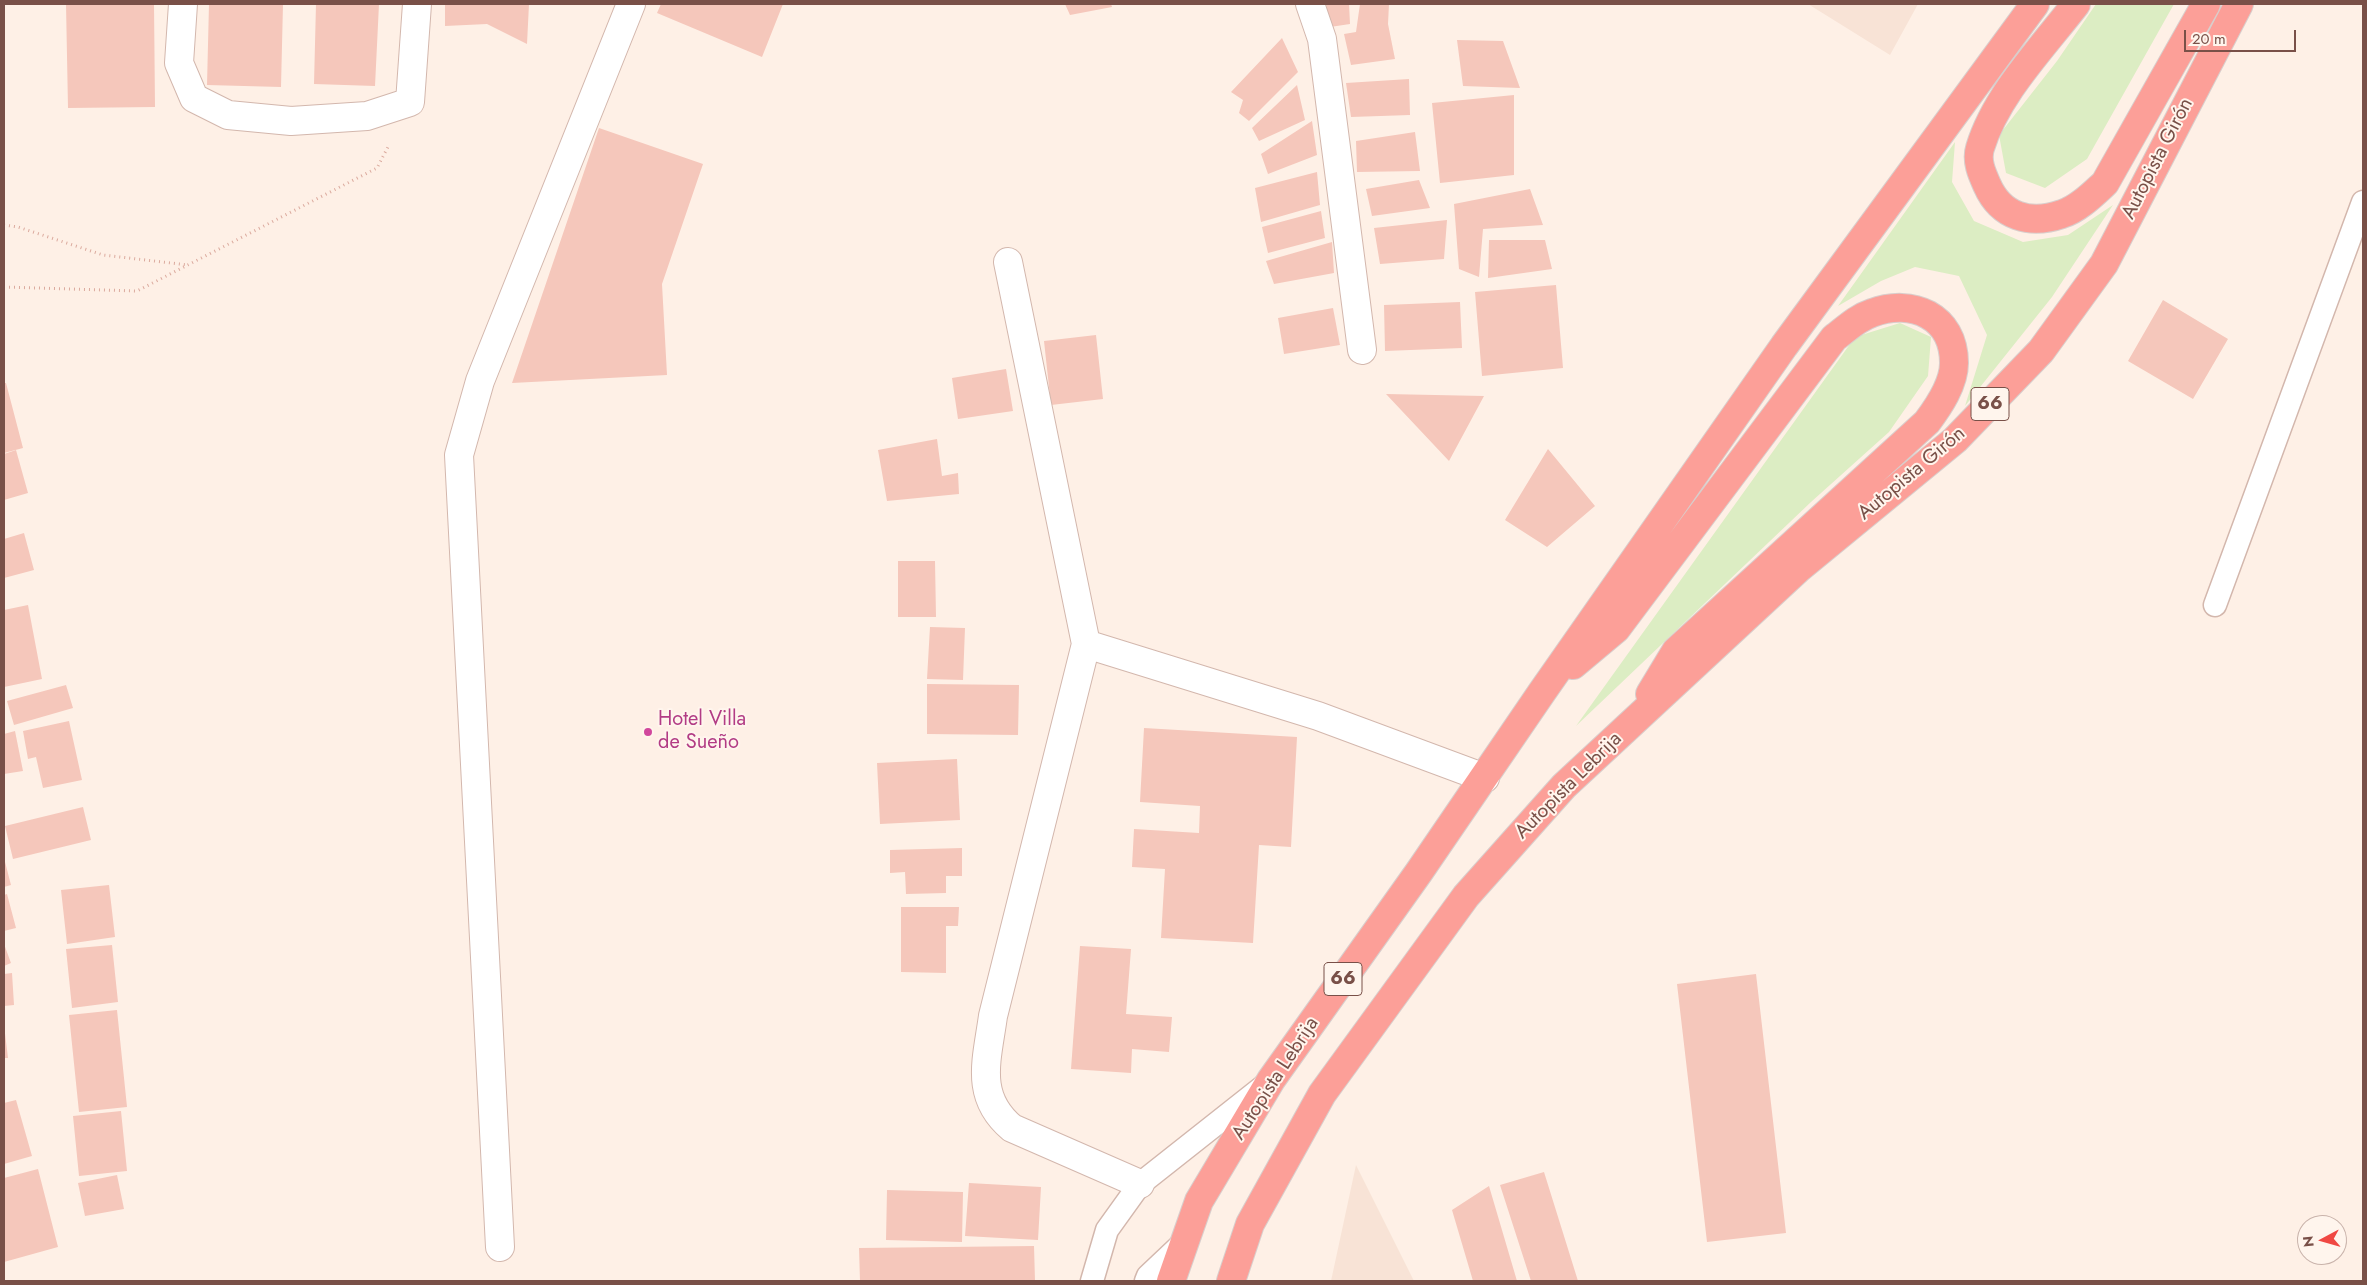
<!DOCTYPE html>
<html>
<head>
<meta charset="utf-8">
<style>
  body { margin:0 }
  #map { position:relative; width:2367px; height:1285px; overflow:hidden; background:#fef0e6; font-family:Jost,sans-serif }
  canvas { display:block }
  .frame { position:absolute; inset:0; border:5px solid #795048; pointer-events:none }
  .north { position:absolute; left:2297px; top:1215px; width:50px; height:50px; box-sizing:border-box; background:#fff5ed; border:1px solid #c9b3ab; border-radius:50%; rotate:264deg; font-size:14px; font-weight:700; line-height:20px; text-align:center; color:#795048 }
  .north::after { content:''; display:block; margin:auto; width:18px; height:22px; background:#f04843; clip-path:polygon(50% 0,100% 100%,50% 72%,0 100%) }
  .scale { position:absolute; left:2184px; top:30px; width:112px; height:22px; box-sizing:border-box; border:2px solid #795048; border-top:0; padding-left:6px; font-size:15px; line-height:18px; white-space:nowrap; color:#795048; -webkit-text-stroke:4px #fff5ed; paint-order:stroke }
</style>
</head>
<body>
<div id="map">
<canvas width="2367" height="1285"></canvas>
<div class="frame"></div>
<div class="north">N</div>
<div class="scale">20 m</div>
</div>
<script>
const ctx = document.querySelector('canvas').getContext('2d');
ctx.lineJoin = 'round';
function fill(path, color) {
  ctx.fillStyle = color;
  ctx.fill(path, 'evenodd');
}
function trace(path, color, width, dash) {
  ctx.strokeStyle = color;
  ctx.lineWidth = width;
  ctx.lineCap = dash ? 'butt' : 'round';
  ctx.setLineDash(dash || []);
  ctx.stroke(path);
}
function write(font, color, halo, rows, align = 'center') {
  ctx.font = font + ' Jost,sans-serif';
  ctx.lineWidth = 4;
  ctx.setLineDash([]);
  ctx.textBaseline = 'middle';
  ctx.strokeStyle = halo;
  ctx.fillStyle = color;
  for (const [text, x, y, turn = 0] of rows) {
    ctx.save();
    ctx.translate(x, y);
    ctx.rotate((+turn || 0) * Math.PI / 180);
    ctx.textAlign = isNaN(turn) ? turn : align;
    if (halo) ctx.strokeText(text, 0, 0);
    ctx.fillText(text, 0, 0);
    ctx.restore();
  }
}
const residential = new Path2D(`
  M1808,4H1918L1890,55Z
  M1356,1165L1414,1281H1331Z`);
const green = new Path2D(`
  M2096,4H2174L2087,159L2045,188L2006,173L1999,135L2057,61Z
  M1955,142L1952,182L1974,221L2023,242L2068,235L2113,205L2052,297L1965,406L1987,335L1959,276L1915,267L1881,281L1838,306Z
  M1900,323L1931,337L1928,376L1889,432L1811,502L1576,726L1855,337Z`);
const building = new Path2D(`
  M66,4H154L155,107L68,108Z
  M209,4H283L281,87L207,85Z
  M316,4H379L375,86L314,84Z
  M445,4H529L527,44L487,24L445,26Z
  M661,4H783L762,57L657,13Z
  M1065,4H1111L1112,7L1070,15Z
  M1326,4H1349L1350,24L1330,27Z
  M1360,4H1389L1388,24L1395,59L1351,65L1344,34L1356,32Z
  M1282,38L1298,72L1249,121L1239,113L1243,100L1231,92Z
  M1457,40L1503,41L1520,88L1463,86Z
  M1409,79L1410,115L1351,117L1346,83Z
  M1297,85L1305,120L1259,141L1252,128Z
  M1514,95V175L1440,183L1432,103Z
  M1312,121L1317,155L1268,174L1261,154Z
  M599,128L703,164L662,284L667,375L512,383Z
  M1415,132L1420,171L1357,172L1356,141Z
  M1317,172L1320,205L1261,222L1255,188Z
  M1419,180L1430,208L1372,216L1366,189Z
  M1530,189L1543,225L1483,229L1479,277L1459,269L1454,204Z
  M1321,211L1325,238L1268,253L1262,227Z
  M1447,220L1444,259L1380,264L1374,228Z
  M1489,240H1545L1552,269L1488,278Z
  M1332,242L1334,273L1274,284L1266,261Z
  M1556,285L1563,368L1482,376L1475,292Z
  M2163,300L2228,339L2193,399L2128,361Z
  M1460,302L1462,348L1385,351L1384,305Z
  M1333,308L1340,345L1284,354L1278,318Z
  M1096,335L1103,399L1051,405L1044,341Z
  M1006,369L1013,411L958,419L952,378Z
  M4,383H6L23,448L4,453Z
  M1386,394L1484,396L1449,461Z
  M937,439L942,476L958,473L959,494L887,501L878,450Z
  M1548,449L1595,506L1547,547L1505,520Z
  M16,450L28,493L4,500V454Z
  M24,533L34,570L4,578V539Z
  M898,561H935L936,617H898Z
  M28,605L42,679L4,687V610Z
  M930,627L965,628L963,680L927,679Z
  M927,684L1019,685L1018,735L927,734Z
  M66,685L73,708L14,725L7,701Z
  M69,721L82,780L43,788L36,757L28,759L23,731Z
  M1144,728L1297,737L1291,847L1259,845L1253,943L1161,938L1165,869L1132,867L1134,829L1199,833L1200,806L1140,802Z
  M15,731L23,771L4,774V734Z
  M957,759L960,820L880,824L877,763Z
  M83,807L91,840L13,859L5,826Z
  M962,848V876H946V893L906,894L905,872L890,873V850Z
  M4,858L11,885L4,887Z
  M109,885L115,937L67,944L61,890Z
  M7,894L16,928L4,931V895Z
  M901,907H959L958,926H946V973L901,972Z
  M4,944L11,963L4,966Z
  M112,945L118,1002L72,1008L66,949Z
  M1080,946L1131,949L1126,1014L1172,1017L1169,1052L1132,1049L1131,1073L1071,1069Z
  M12,973L14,1005L4,1006V974Z
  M1756,974L1786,1233L1707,1242L1677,984Z
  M117,1010L127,1107L79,1112L69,1015Z
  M4,1025L8,1058H4Z
  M16,1100L32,1156L4,1164V1103Z
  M121,1111L127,1171L79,1176L73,1116Z
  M38,1169L58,1247L4,1262V1178Z
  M1544,1172L1578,1281H1531L1500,1185Z
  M117,1175L124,1209L85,1216L78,1183Z
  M969,1183L1041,1187L1038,1240L965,1236Z
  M1489,1186L1517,1281H1473L1452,1210Z
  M887,1190L963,1192L962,1242L886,1240Z
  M1034,1246L1035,1281H860L859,1248Z`);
const path = new Path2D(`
  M4,225L18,227L103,255L188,265
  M4,287L137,291L377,168L389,145`);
const lane = new Path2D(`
  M2215,605L2363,202
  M1092,1281L1107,1230L1140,1184L1264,1086
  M1146,1281L1148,1276L1184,1242`);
const street = new Path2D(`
  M183,4L179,63L194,98L228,115L291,121L367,116L410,102L417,4
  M1310,4L1322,39L1362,350
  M1008,262L1086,644L993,1016C987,1060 974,1096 1012,1128L1140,1184
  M1086,644L1318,716L1485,778
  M500,1247L459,455L480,381L631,4`);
const highway = new Path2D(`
  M2076,4C2042,48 1996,95 1980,148C1976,161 1982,174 1987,185C2001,217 2030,225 2062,214C2078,209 2093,194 2105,183L2206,4
  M1573,665L1616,629L1834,338C1846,329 1857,318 1872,313C1912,298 1954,316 1954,363C1954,384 1939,406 1927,422L1676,651L1650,694
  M1171,1281L1199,1201L1271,1080L1419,872L1542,692L1784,346L2035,4
  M1231,1281L1250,1224L1322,1094L1466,896L1564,786L1798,569L1955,440L2041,351L2104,264L2239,4`);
const markers = [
  [648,732,5,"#d1479c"]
];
const shields = [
  [1990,404,38],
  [1343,979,38]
];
const shieldNames = [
  ["66",1990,404],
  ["66",1343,979]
];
const streetNames = [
  ["Autopista Girón",2158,159,-63],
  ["Autopista Girón",1912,474,-40],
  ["Autopista Lebrija",1569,786,-45],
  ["Autopista Lebrija",1276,1079,-57]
];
const hotelNames = [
  ["Hotel Villa",658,720],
  ["de Sueño",658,743]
];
fill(residential, '#f8e3d6');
fill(green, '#dcedc3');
fill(building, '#f5c7bb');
trace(lane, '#d3b7ad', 25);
trace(street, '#d3b7ad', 30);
trace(highway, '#d9cecc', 30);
trace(path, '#dbaa9e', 3, [1, 4]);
trace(lane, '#fff', 22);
trace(street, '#fff', 28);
trace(highway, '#fc9f98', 28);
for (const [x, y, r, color] of markers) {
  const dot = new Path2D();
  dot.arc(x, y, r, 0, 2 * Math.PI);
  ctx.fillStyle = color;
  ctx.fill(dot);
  trace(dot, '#fff5ed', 2);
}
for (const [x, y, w] of shields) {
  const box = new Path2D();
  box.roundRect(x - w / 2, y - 16.5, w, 33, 4);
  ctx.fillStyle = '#fff5ed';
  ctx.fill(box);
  trace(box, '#795048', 1);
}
write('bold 19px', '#795048', null, shieldNames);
write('20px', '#795048', '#fff5ed', streetNames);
write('20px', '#b23c85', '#fff5ed', hotelNames, 'left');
</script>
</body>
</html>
